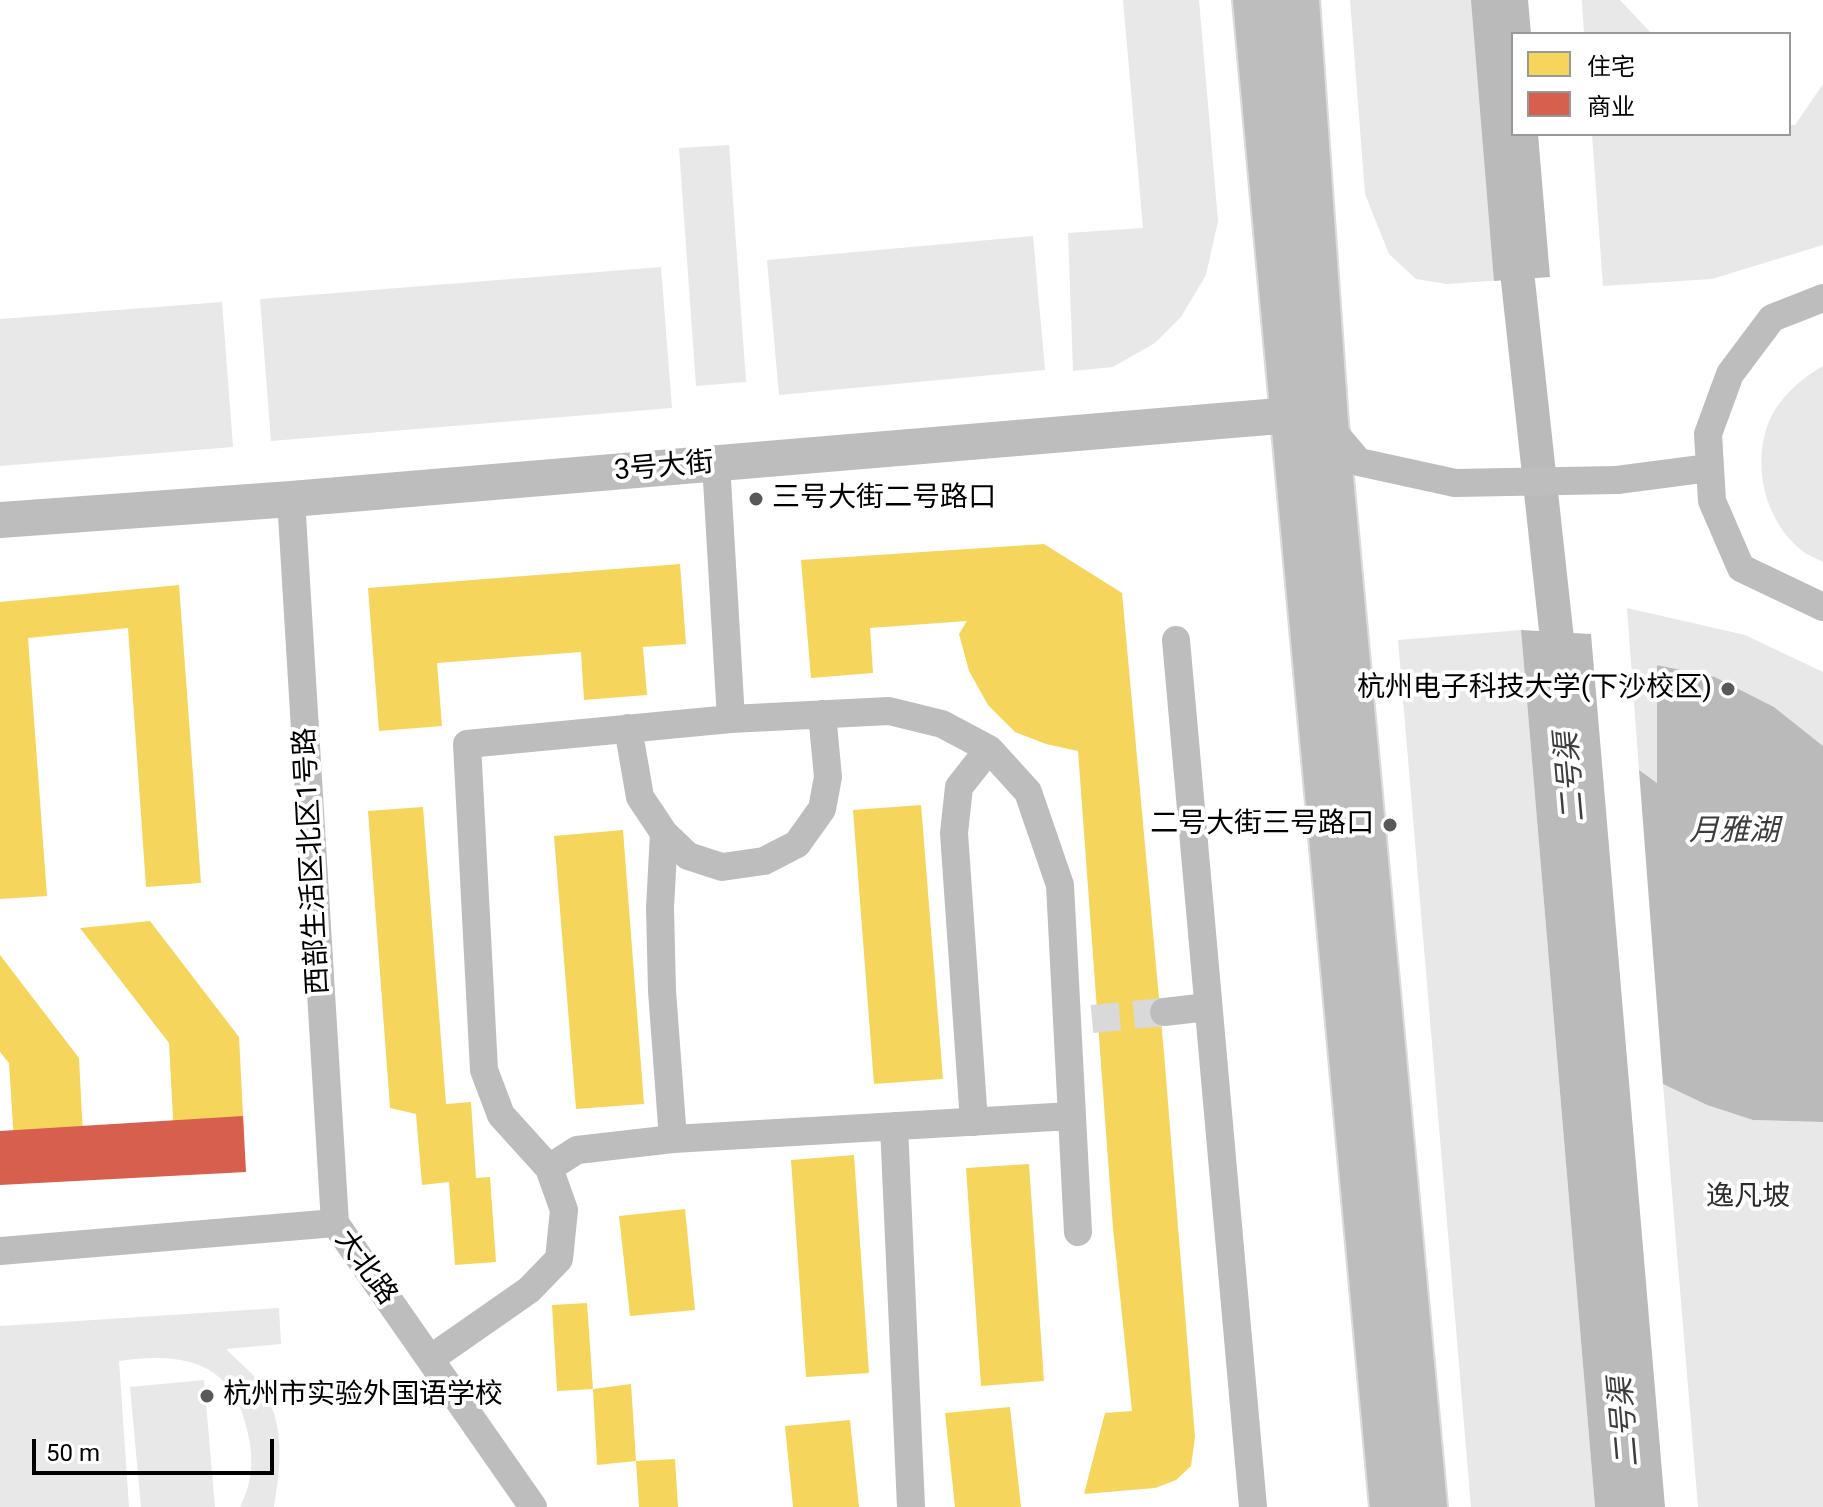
<!DOCTYPE html>
<html>
<head>
<meta charset="utf-8">
<style>
  body { margin:0 }
  #map { position:relative; width:1823px; height:1507px; overflow:hidden; background:#fff; font-family:Roboto,"Noto Sans SC",sans-serif }
  canvas { display:block }
  .legend { position:absolute; left:1511px; top:32px; width:280px; height:104px; box-sizing:border-box; background:#fff; border:2px solid #999; margin:0; padding:10px 14px; list-style:none; font-size:24px; color:#000 }
  .legend li { display:flex; align-items:center; gap:16px; height:40px }
  .legend b { width:40px; border:2px solid #999 }
  .scale { position:absolute; left:32px; top:1439px; width:242px; height:36px; box-sizing:border-box; border:4px solid #000; border-top:0; padding-left:10px; font-size:24px; line-height:28px; white-space:nowrap; color:#000; -webkit-text-stroke:6px #fff; paint-order:stroke }
</style>
</head>
<body>
<div id="map">
<canvas width="1823" height="1507"></canvas>
<ul class="legend">
<li><b style="height:22px;background:#f6d55c"></b>住宅</li>
<li><b style="height:22px;background:#d6604d"></b>商业</li>
</ul>
<div class="scale">50 m</div>
</div>
<script>
const ctx = document.querySelector('canvas').getContext('2d');
ctx.lineJoin = 'round';
function fill(path, color) {
  ctx.fillStyle = color;
  ctx.fill(path, 'evenodd');
}
function trace(path, color, width, dash) {
  ctx.strokeStyle = color;
  ctx.lineWidth = width;
  ctx.lineCap = dash ? 'butt' : 'round';
  ctx.setLineDash(dash || []);
  ctx.stroke(path);
}
function write(font, color, halo, rows, align = 'center') {
  ctx.font = font + ' Roboto,"Noto Sans SC",sans-serif';
  ctx.lineWidth = 8;
  ctx.setLineDash([]);
  ctx.textBaseline = 'middle';
  ctx.strokeStyle = halo;
  ctx.fillStyle = color;
  for (const [text, x, y, turn = 0] of rows) {
    ctx.save();
    ctx.translate(x, y);
    ctx.rotate((+turn || 0) * Math.PI / 180);
    ctx.textAlign = isNaN(turn) ? turn : align;
    if (halo) ctx.strokeText(text, 0, 0);
    ctx.fillText(text, 0, 0);
    ctx.restore();
  }
}
const green = new Path2D(`
  M1123,0H1199L1218,221L1206,275L1181,317L1155,343L1113,367L1073,371L1068,233L1143,228Z
  M1350,0H1491L1516,279L1447,284L1416,279L1389,254L1365,194Z
  M1582,0H1620L1652,34H1584Z
  M1823,84V245L1712,279L1603,286L1592,134H1789V125H1795Z
  M729,145L746,382L696,386L679,148Z
  M1033,236L1045,370L779,395L767,260Z
  M661,267L672,408L271,441L260,299Z
  M222,302L233,447L0,466V319Z
  M1823,366V562C1816,558 1807,555 1801,550C1764,520 1751,462 1770,419C1781,396 1802,378 1823,366Z
  M1627,608L1745,635L1823,672V746L1774,707L1715,677L1657,665L1658,784L1639,770Z
  M1521,630L1595,1507H1471L1398,640Z
  M1663,1084L1707,1105L1753,1120L1823,1122V1507H1698Z
  M279,1308L281,1344L226,1349C234,1358 245,1366 253,1375C286,1415 282,1459 274,1507H240C253,1481 254,1457 247,1430C232,1360 182,1352 119,1361L129,1507H0V1326Z
  M204,1380L215,1507H141L130,1387Z`);
const water = new Path2D(`
  M1471,0H1528L1531,34H1513V134H1538L1550,277L1494,281Z
  M1521,630L1591,634L1665,1507H1595Z
  M1657,665L1715,677L1774,707L1823,746V1122L1753,1120L1707,1105L1663,1084L1639,770L1657,783Z`);
const homes = new Path2D(`
  M1044,544L1122,593L1164,1053L1195,1437L1191,1466L1176,1480L1155,1488L1084,1494L1105,1413L1132,1411L1113,1228L1078,751L1046,744L1015,732L988,705L969,671L959,634L967,621L870,628L873,673L811,678L801,560Z
  M680,564L686,644L643,647L647,695L584,700L581,652L437,663L442,726L379,731L368,588Z
  M179,585L201,883L146,887L128,628L28,638L47,896L0,899V602Z
  M921,805L943,1079L874,1084L853,810Z
  M423,807L446,1104L471,1102L476,1178L490,1177L496,1262L455,1265L449,1182L422,1185L416,1114L390,1108L368,811Z
  M623,830L644,1104L576,1109L554,836Z
  M150,921L239,1037L244,1133L174,1137L169,1043L80,928Z
  M0,955L79,1058L84,1154L15,1158L9,1063L0,1052Z
  M854,1155L869,1373L806,1377L791,1160Z
  M1029,1164L1044,1381L981,1386L966,1168Z
  M685,1209L695,1310L630,1316L619,1216Z
  M587,1303L593,1389L557,1391L552,1305Z
  M631,1384L636,1461L597,1465L593,1389Z
  M1010,1407L1021,1507H955L945,1413Z
  M850,1420L859,1507H793L785,1426Z
  M675,1459L678,1507H639L636,1461Z`);
const shops = new Path2D(`
  M243,1116L246,1172L0,1185V1131Z`);
const canal = new Path2D(`
  M1513,235L1561,676`);
const minorTunnel = new Path2D(`
  M1092,1019L1164,1012`);
const minor = new Path2D(`
  M1823,298L1772,318L1730,374L1708,434L1712,501L1741,568L1823,607
  M716,463L731,719
  M1617,480L1709,468
  M291,499L335,1223
  M1176,640L1253,1507
  M628,728L640,797L664,833L688,856L722,867L764,861L797,844L822,809L828,777L822,714
  M664,833L660,908L662,991L673,1139
  M1164,1012L1208,1007
  M974,1122L954,833L959,787L989,749
  M894,1126L911,1507
  M549,1168L577,1150L673,1139L1071,1116
  M0,1251L335,1223L533,1507
  M430,1359L529,1290L559,1259L564,1210L549,1168L501,1115L484,1070L467,744L731,719L889,711L942,724L989,749L1028,792L1060,885L1078,1232`);
const tertiary = new Path2D(`
  M0,520L291,499L1291,415L1317,421`);
const primary = new Path2D(`
  M1255,0L1392,1507
  M1297,0L1326,423L1425,1507`);
const minorBridge = new Path2D(`
  M1326,423L1359,462L1455,483L1617,480`);
const markers = [
  [756,499,8,"#595959"],
  [1728,689,8,"#595959"],
  [1390,825,8,"#595959"],
  [207,1396,8,"#595959"]
];
const streetNames = [
  ["3号大街",664,468,-5],
  ["西部生活区北区1号路",313,861,-93],
  ["大北路",365,1268,54]
];
const poiNames = [
  ["三号大街二号路口",772,499],
  ["杭州电子科技大学(下沙校区)",1712,689,"right"],
  ["二号大街三号路口",1374,825,"right"],
  ["杭州市实验外国语学校",223,1396]
];
const parkNames = [
  ["逸凡坡",1748,1198]
];
const waterNames = [
  ["二号渠",1572,777,-95],
  ["月雅湖",1734,832],
  ["二号渠",1626,1422,-95]
];
fill(green, '#e8e8e8');
fill(water, '#bababa');
fill(homes, '#f6d55c');
fill(shops, '#d6604d');
trace(canal, '#bababa', 34);
trace(minorTunnel, '#d9d9d9', 28, [28, 14]);
trace(primary, '#dbdbdb', 48);
trace(minor, '#bdbdbd', 28);
trace(tertiary, '#bdbdbd', 36);
trace(primary, '#bdbdbd', 44);
trace(minorBridge, '#bdbdbd', 28);
for (const [x, y, r, color] of markers) {
  const dot = new Path2D();
  dot.arc(x, y, r, 0, 2 * Math.PI);
  ctx.fillStyle = color;
  ctx.fill(dot);
  trace(dot, '#fff', 3);
}
write('28px', '#000', '#fff', streetNames);
write('28px', '#000', '#fff', poiNames, 'left');
write('28px', '#2c2c2c', '#fff', parkNames);
write('italic 30px', '#3d3d3d', '#fff', waterNames);
</script>
</body>
</html>
